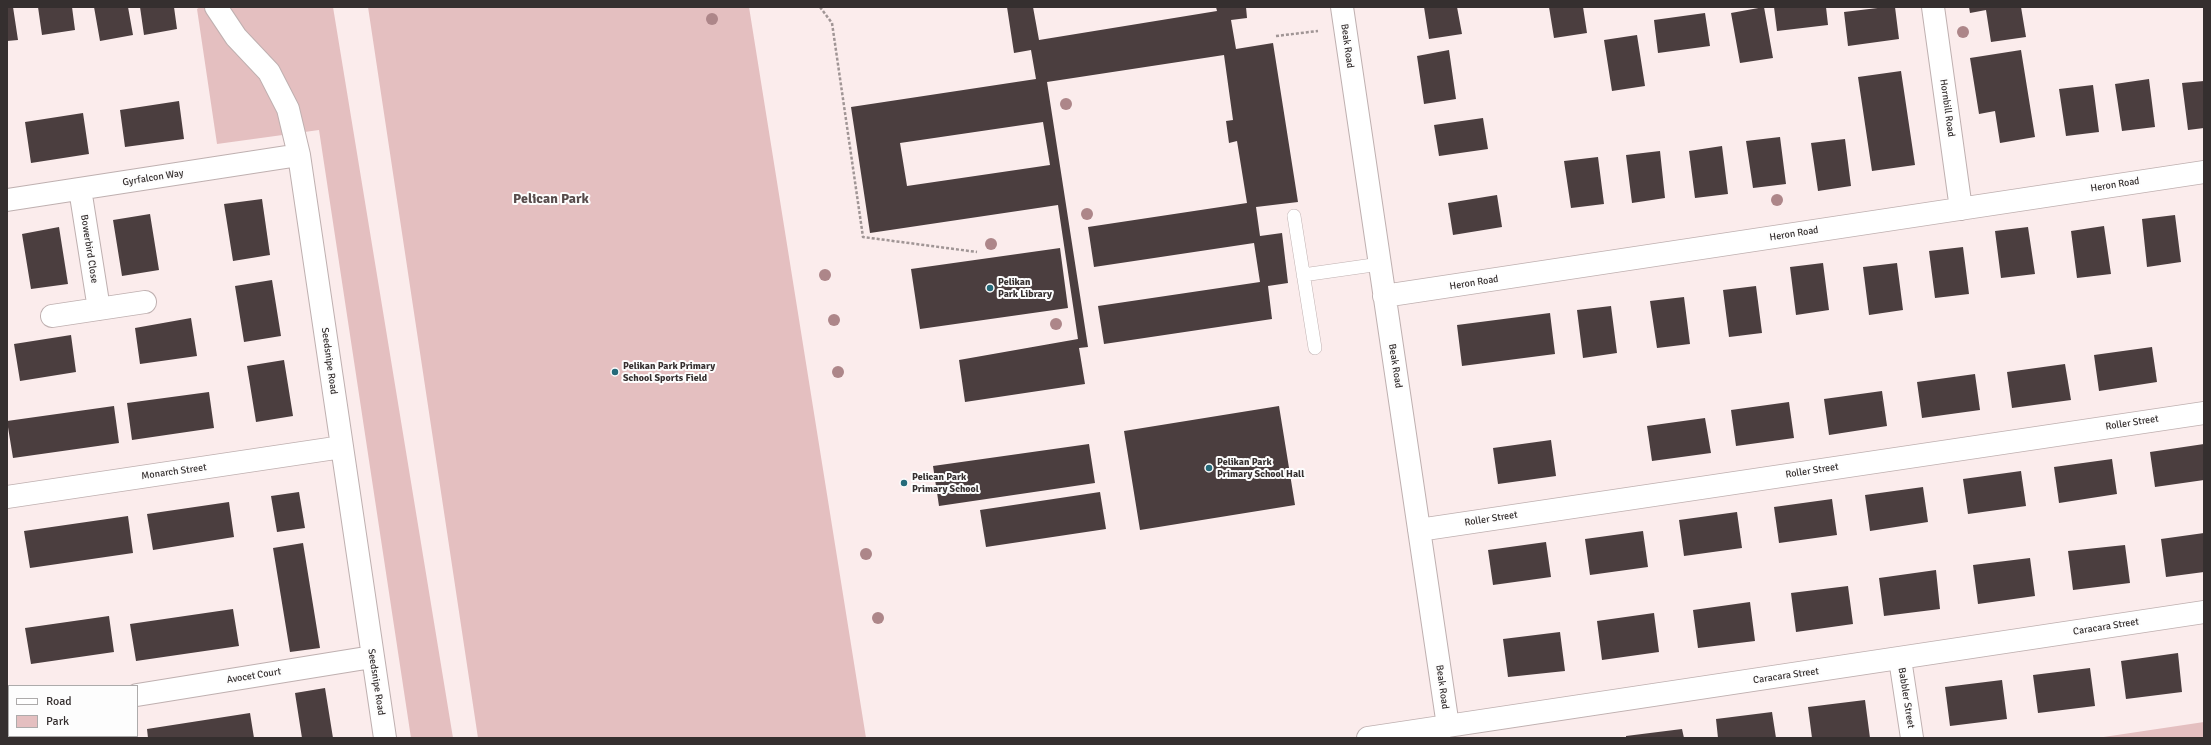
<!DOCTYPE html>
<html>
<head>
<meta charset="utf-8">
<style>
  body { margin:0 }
  #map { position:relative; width:2211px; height:745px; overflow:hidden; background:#fbecec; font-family:Signika,sans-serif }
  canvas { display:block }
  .frame { position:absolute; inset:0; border:8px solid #352f2f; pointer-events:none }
  .legend { position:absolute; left:8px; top:685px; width:130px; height:52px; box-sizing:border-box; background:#fdfdfd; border:1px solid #adabab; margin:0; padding:5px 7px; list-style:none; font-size:12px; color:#352f2f }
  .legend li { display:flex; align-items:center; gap:8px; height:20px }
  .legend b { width:20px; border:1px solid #adabab }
</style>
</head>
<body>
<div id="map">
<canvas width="2211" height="745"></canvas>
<div class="frame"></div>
<ul class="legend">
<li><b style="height:5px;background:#fff"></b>Road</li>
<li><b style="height:11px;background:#e4bfc0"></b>Park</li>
</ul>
</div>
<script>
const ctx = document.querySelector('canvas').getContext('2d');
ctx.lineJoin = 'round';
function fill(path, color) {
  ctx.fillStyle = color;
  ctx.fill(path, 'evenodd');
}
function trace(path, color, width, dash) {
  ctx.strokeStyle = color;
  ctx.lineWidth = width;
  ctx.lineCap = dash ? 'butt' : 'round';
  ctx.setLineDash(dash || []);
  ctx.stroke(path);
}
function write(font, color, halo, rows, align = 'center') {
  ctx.font = font + ' Signika,sans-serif';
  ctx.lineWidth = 4;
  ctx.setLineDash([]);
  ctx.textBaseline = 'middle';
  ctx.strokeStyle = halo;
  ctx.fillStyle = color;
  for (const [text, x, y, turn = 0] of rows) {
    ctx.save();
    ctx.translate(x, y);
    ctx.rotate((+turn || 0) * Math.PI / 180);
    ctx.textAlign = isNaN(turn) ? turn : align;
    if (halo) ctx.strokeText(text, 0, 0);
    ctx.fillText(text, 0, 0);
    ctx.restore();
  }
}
const green = new Path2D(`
  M200,7H333L453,738H411L319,130L217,144L197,9Z
  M368,7H749L866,738H478Z
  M2204,722V738H2097Z`);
const building = new Path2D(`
  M7,7H13L18,40L7,41Z
  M38,7H72L75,30L42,35Z
  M94,7H128L133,35L100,41Z
  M140,7H174L177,29L144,35Z
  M1007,7H1033L1039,40L1217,11L1216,7H1246L1247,18L1231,20L1236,49L1273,43L1298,202L1256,207L1260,236L1282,233L1288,283L1268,286L1272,319L1104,344L1098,306L1260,282L1254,243L1094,267L1088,227L1247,203L1237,141L1229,143L1226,121L1233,120L1224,55L1047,82L1088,347L1079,348L1085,384L965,402L959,360L1078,339L1058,205L870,233L851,107L1036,79L1031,50L1014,53ZM1043,122L1050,165L907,186L900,143Z
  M1424,7H1457L1462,34L1429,39Z
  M1549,7H1583L1587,33L1554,38Z
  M1764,7L1773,58L1740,63L1731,13Z
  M1774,7H1826L1828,25L1777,31Z
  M1886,7H1895L1899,39L1848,46L1844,12Z
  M1969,7H2021L2026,37L1991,42L1986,10L1970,13Z
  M1705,13L1710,46L1658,53L1654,20Z
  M1637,35L1645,86L1612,91L1604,40Z
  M1449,50L1456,99L1424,104L1417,56Z
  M2021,50L2035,137L2000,143L1995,111L1979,114L1970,58Z
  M1901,71L1915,165L1872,171L1858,77Z
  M2149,79L2155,127L2122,131L2115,84Z
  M2204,81V128L2188,130L2182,83Z
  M2093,85L2099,132L2066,136L2059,89Z
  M179,101L184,139L125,147L120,110Z
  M83,113L89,154L31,163L25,122Z
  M1483,118L1488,149L1439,156L1434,125Z
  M1780,137L1786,184L1753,188L1746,141Z
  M1845,139L1851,186L1818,191L1811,143Z
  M1722,146L1728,194L1695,198L1689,151Z
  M1660,151L1665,198L1632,203L1626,155Z
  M1598,157L1604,204L1571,208L1564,161Z
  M1497,195L1502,227L1453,235L1448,203Z
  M262,199L270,255L233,261L224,204Z
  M150,214L159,270L122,276L113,220Z
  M2175,215L2181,262L2147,267L2142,219Z
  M2104,226L2111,274L2077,278L2071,231Z
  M59,227L68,284L31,289L22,234Z
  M2028,227L2035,274L2001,278L1995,231Z
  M1963,247L1969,294L1935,298L1929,251Z
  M1060,248L1068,308L920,329L911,269Z
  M1823,263L1829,310L1796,315L1790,267Z
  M1897,263L1903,310L1869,315L1863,267Z
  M272,280L281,336L244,342L235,286Z
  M1756,286L1762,333L1729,337L1723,290Z
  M1684,297L1690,344L1657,348L1650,301Z
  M1611,306L1617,353L1583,358L1577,310Z
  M1550,313L1555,354L1462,366L1457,325Z
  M191,318L197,356L140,364L135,328Z
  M71,335L76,372L20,381L14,344Z
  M2152,347L2157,382L2099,391L2094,355Z
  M284,360L293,416L256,422L247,366Z
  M2065,364L2071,400L2012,408L2007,372Z
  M1975,374L1980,410L1922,418L1917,382Z
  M1882,391L1887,426L1829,435L1824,399Z
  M209,392L214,428L132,440L127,403Z
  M1789,402L1794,438L1736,446L1731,410Z
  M114,406L119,443L13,458L7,421Z
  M1279,406L1295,505L1140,530L1124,431Z
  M1705,418L1711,453L1652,461L1647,426Z
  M1551,440L1556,476L1498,484L1493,448Z
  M1089,444L1095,483L939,506L933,466Z
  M2204,444V480L2155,487L2150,452Z
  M2112,459L2117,494L2059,503L2054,467Z
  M2021,471L2026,506L1968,514L1963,479Z
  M1923,487L1928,522L1870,531L1865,495Z
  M299,492L305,528L277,532L271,496Z
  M1100,492L1106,529L986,547L980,510Z
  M1832,499L1837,535L1779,543L1774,507Z
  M229,502L234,537L153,550L147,514Z
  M1737,512L1742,548L1684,556L1679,520Z
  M128,516L133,553L30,568L24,531Z
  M1643,531L1648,567L1590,575L1585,539Z
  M2204,533V572L2166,577L2161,539Z
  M1546,542L1551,577L1493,585L1488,550Z
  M303,543L320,648L290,652L273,548Z
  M2125,545L2130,583L2073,590L2068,551Z
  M2030,558L2035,596L1978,604L1973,565Z
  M1936,570L1940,609L1884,616L1879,578Z
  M1848,586L1853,624L1796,632L1791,593Z
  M1750,602L1755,641L1698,648L1693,610Z
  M233,609L239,646L136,661L130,624Z
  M1654,613L1659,652L1602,660L1597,621Z
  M109,616L114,652L31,664L25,628Z
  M1560,632L1565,671L1508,677L1503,639Z
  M2178,653L2182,692L2126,699L2121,661Z
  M2090,668L2095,706L2038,713L2033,675Z
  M2002,680L2007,719L1950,726L1945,687Z
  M325,688L333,738H302L295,693Z
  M1865,700L1870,738H1812L1808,707Z
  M1772,712L1776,738H1718L1716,719Z
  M250,713L254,738H148L147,729Z
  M1682,729L1684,738H1626V736Z`);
const path = new Path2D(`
  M820,7L832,23L863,237L977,252
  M1276,36L1318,31
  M7,715H9`);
const lane = new Path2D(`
  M1294,216L1315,348
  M1303,275L1380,264`);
const street = new Path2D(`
  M216,7L236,37L269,72L288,109L299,155L385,738
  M1342,7L1448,726
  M1933,7L1961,209
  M80,189L99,309
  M7,200L299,155
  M1384,296L2204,172
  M52,316L145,302
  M7,497L342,447
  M1419,530L2204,413
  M1900,659L1912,738
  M137,695L372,657
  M1368,738L2204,612`);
const trees = [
  [712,19],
  [1963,32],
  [1066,104],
  [1777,200],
  [1087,214],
  [991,244],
  [825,275],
  [834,320],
  [1056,324],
  [838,372],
  [866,554],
  [878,618]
];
const markers = [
  [990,288,4,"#256a7a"],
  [615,372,4,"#256a7a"],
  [1209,468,4,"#256a7a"],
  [904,483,4,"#256a7a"]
];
const streetNames = [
  ["Beak Road",1347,46,82],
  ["Hornbill Road",1947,108,82],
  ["Gyrfalcon Way",153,178,-9],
  ["Heron Road",2115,185,-9],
  ["Heron Road",1794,234,-9],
  ["Bowerbird Close",89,249,81],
  ["Heron Road",1474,283,-9],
  ["Seedsnipe Road",329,361,82],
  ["Beak Road",1395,366,81],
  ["Roller Street",2132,423,-9],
  ["Roller Street",1812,471,-9],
  ["Monarch Street",174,472,-8],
  ["Roller Street",1491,519,-9],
  ["Caracara Street",2106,627,-9],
  ["Avocet Court",254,676,-9],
  ["Caracara Street",1786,676,-8],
  ["Seedsnipe Road",376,682,81],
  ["Beak Road",1442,687,82],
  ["Babbler Street",1906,698,81]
];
const poiNames = [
  ["Pelikan",998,282],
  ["Park Library",998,294],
  ["Pelikan Park Primary",623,366],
  ["School Sports Field",623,378],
  ["Pelikan Park",1217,462],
  ["Primary School Hall",1217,474],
  ["Pelican Park",912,477],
  ["Primary School",912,489]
];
const districtNames = [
  ["Pelican Park",551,199]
];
fill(green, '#e4bfc0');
fill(building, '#4b3e3f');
trace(lane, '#bfb0b0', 14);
trace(street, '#bfb0b0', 24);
trace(path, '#a09595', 2.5, [3, 2]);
trace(lane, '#fff', 13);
trace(street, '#fff', 22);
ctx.fillStyle = '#ad8689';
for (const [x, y] of trees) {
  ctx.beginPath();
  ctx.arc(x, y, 6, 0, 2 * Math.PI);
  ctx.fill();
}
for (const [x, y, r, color] of markers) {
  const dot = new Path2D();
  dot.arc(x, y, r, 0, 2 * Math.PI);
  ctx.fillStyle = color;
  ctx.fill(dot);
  trace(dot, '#fdfdfd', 1.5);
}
write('10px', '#352f2f', '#fdfdfd', streetNames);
write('bold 10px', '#352f2f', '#fdfdfd', poiNames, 'left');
write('bold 14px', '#574b4b', '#fdfdfd', districtNames);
</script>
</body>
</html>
